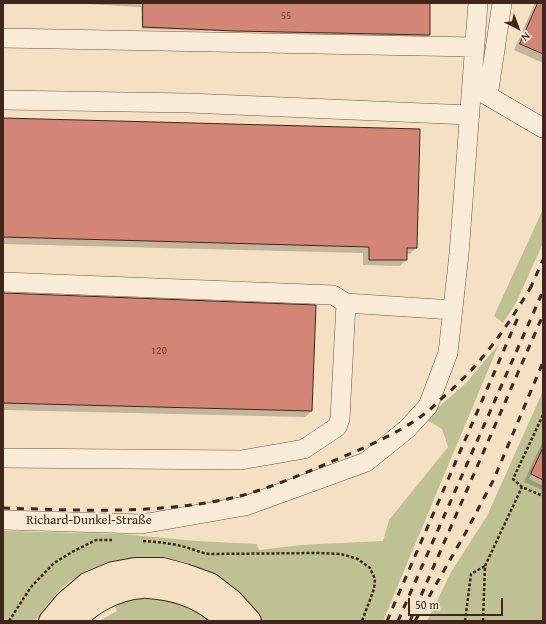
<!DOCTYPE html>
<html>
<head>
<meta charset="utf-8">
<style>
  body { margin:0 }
  #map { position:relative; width:546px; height:624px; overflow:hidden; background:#f4e1c3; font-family:"Gentium Book Plus",serif }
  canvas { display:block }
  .frame { position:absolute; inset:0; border:4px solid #3e261b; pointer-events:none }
  .north { position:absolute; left:498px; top:8px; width:40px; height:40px; -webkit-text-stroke:3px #f8ecd8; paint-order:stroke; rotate:138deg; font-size:11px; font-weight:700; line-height:16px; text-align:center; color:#3e261b }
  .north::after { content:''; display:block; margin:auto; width:14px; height:18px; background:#3e261b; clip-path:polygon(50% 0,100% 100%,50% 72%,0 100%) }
  .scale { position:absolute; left:408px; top:598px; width:95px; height:18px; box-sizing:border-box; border:2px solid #3e261b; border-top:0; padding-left:5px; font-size:12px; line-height:14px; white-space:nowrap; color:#3e261b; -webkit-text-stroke:3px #f8ecd8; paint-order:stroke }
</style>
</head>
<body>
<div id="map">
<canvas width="546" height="624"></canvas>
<div class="frame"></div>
<div class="north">N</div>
<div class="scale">50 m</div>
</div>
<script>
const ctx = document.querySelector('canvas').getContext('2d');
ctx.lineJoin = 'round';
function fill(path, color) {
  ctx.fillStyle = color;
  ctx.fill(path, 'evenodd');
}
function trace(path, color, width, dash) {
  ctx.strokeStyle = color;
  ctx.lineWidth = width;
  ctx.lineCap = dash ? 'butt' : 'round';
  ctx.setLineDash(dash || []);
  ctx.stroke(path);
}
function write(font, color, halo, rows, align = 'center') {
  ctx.font = font + ' "Gentium Book Plus",serif';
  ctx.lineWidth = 4;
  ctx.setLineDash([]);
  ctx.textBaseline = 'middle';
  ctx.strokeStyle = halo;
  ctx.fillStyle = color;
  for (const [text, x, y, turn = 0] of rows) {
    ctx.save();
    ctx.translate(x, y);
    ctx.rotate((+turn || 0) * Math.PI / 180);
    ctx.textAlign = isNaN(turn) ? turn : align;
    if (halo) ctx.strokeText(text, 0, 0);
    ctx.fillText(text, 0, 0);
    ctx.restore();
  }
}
const green = new Path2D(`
  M543,209V243L516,303L503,323L494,316Z
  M499,344L383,621H262C247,593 211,570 181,561C174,559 166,561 159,561C128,561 96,565 69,582C56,591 44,609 35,621H3V531L121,534L197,541L257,544L259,550L301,545L383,541L389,520L448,447L442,429L425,419L466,383Z
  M543,391V447L529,479L543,486V621H427L451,572L487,516Z
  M137,596L169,597L215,621H99L117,611L113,602Z`);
const shadow = new Path2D(`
  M86,3H429V35L427,37L142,29L141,7L86,4Z
  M535,3H543V63L514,50Z
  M3,119L416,248L410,254H406V260L400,266L363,265V253L3,244Z
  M3,294L315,306L312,411L305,417L3,410Z
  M543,441V490L524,482Z`);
const building = new Path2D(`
  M143,3H430V35L235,31L143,27Z
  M538,3H543V54L520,44Z
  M3,118L420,129L417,248H407V260H369V247L3,237Z
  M3,293L316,305L312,411L3,403Z
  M543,448V480L531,474Z`);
const path = new Path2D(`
  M543,415L513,479L522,487L543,496
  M143,541C157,542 171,543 185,547C193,549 201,553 209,554L318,553L341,554L358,559L370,568L375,579L374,589L362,621
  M9,621L31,587L54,563L72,552L96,540H112
  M465,621L471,574L485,566
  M483,621L485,566L522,487`);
const minor = new Path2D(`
  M3,38L474,47
  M478,90L543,128
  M488,96L502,3
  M3,100L189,103L470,115
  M3,282L333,295L346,303L453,310
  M3,458L241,460L304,449L337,427L340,419L346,303
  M3,520L142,524L245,506L366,462L407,429L428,406L448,353L459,254L478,3`);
const highway = new Path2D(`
  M50,621L66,602L87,584L113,573L135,569H162L185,575L210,584L232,601L250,621
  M75,621C91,602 117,589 142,587C147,586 153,588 158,588C184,591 208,602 226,621`);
const rail = new Path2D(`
  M530,289L543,260
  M3,508C74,510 147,514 217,501C252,495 286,481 319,467C354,452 391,438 423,415C429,411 435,405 441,399C481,365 506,329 532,285
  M387,621L519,315
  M398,621L543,291
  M410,621L543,315
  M415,621L466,532L494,479L543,362`);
const numberNames = [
  ["55",286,16],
  ["120",159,351]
];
const streetNames = [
  ["Richard-Dunkel-Straße",89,521]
];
fill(green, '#bec292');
fill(shadow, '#0003');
fill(building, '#d38676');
trace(building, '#3e261b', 1);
trace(minor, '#6c5545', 20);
trace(highway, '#3e261b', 24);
trace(path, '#3e261b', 2.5, [3, 2]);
trace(minor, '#f8ecd8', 19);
trace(highway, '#f4e1c3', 22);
trace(rail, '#3e261b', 3, [7, 7]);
write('11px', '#633e32', null, numberNames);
write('13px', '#3e261b', '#f8ecd8', streetNames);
</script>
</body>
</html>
